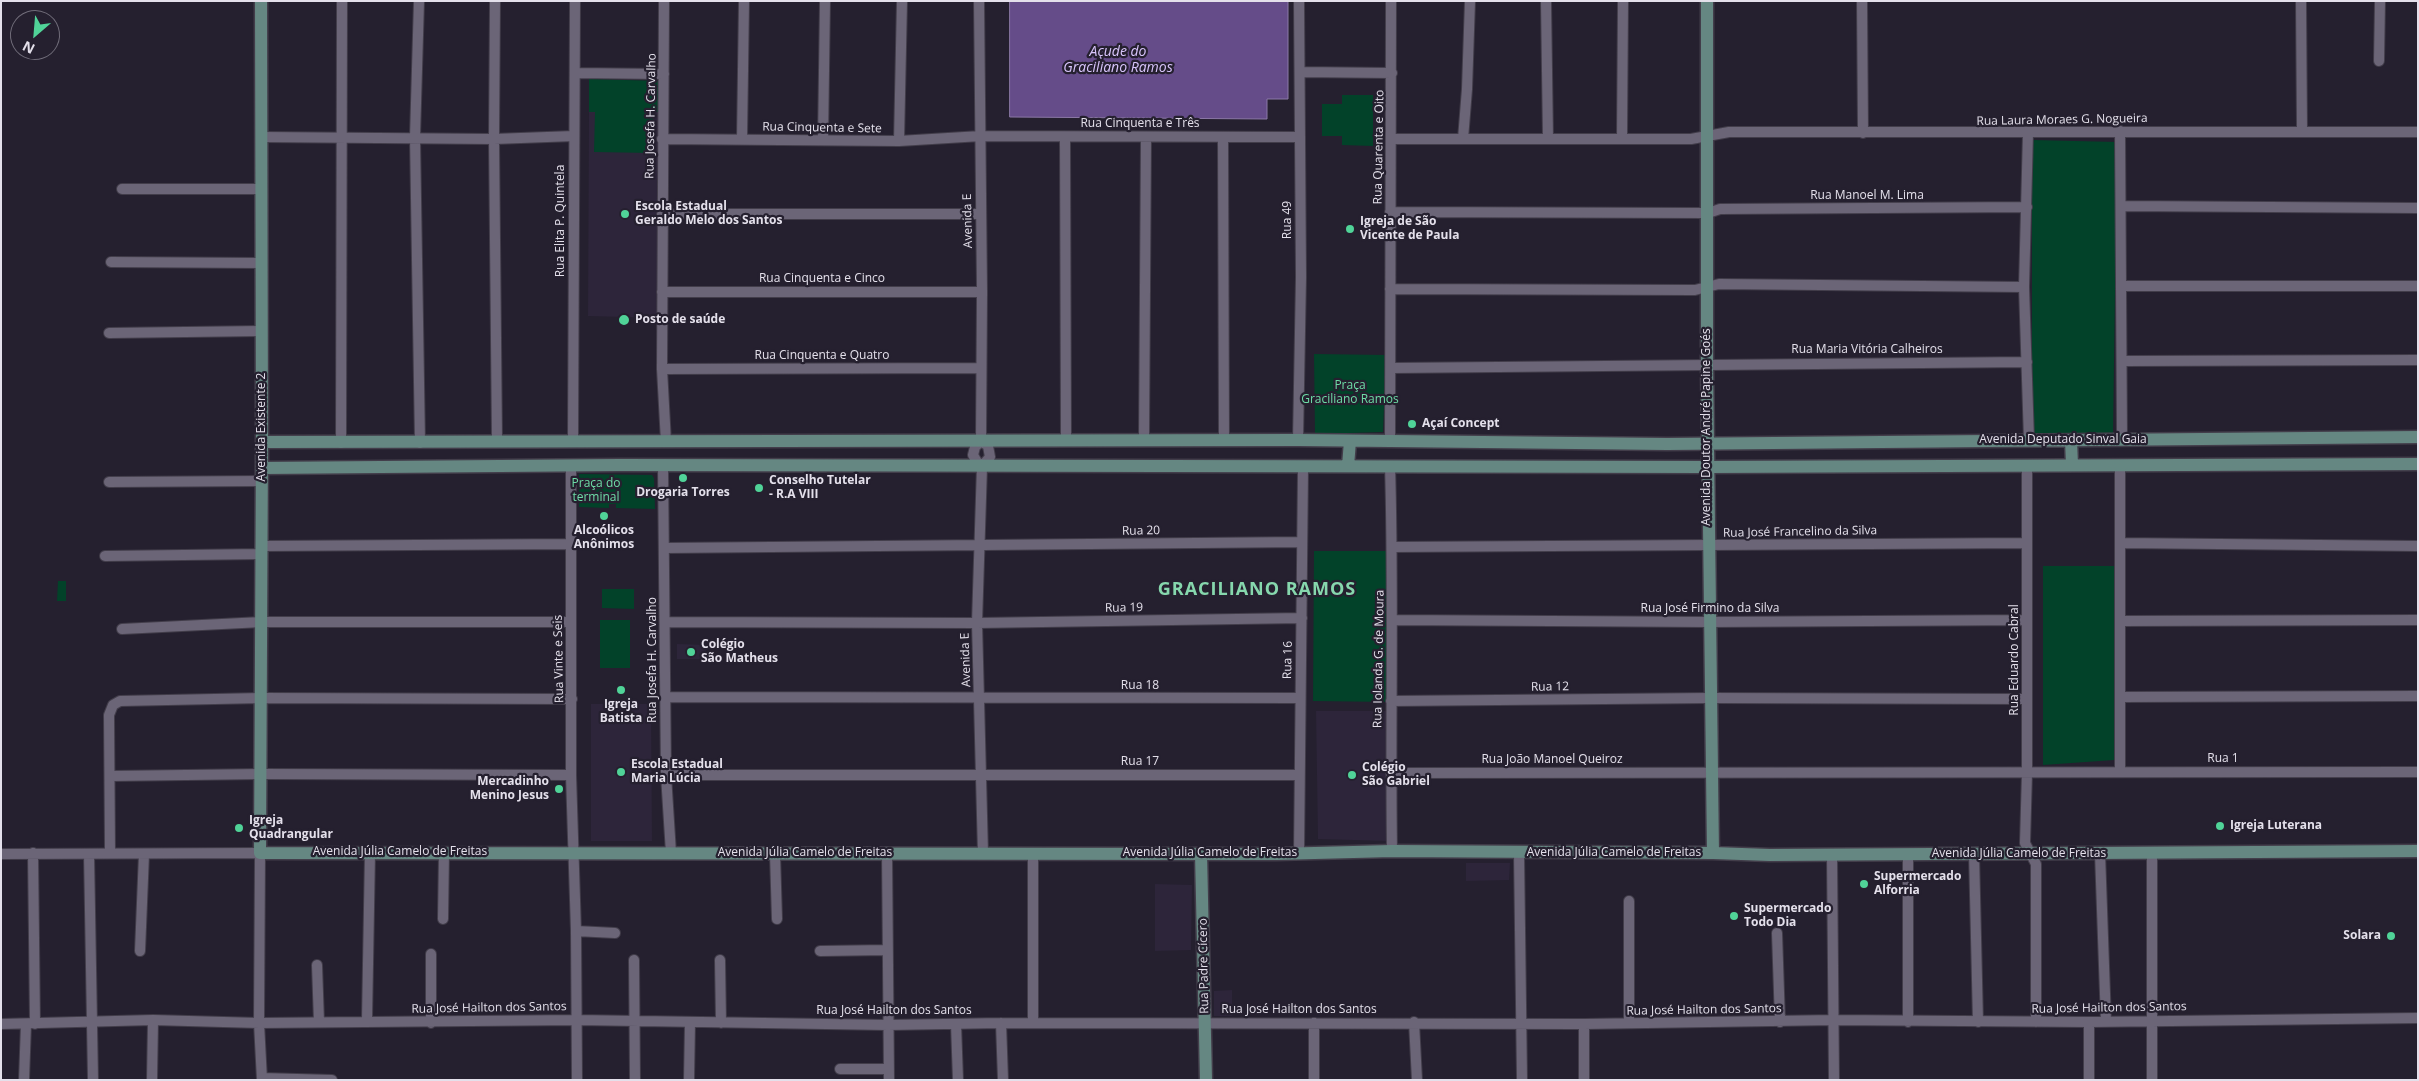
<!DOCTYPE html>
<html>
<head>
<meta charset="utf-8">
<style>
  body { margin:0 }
  #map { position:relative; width:2419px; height:1081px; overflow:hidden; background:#25202f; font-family:"Open Sans",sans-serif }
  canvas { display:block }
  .frame { position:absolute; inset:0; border:2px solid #e4e0eb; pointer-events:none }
  .north { position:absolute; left:10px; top:10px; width:50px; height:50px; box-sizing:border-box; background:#25202f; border:1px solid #716d7a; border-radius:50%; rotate:207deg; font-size:14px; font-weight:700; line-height:20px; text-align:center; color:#e4e0eb }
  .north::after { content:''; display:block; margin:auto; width:18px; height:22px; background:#50d398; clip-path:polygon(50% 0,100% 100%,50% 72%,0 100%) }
</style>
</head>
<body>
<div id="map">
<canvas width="2419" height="1081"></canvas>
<div class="frame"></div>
<div class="north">N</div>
</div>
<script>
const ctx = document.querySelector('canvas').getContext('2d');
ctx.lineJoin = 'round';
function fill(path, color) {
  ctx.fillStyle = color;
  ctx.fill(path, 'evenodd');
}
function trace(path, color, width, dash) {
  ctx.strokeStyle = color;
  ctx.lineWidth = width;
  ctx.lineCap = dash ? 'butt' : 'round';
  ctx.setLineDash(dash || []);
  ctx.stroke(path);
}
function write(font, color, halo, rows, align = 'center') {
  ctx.font = font + ' "Open Sans",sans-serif';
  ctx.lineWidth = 4.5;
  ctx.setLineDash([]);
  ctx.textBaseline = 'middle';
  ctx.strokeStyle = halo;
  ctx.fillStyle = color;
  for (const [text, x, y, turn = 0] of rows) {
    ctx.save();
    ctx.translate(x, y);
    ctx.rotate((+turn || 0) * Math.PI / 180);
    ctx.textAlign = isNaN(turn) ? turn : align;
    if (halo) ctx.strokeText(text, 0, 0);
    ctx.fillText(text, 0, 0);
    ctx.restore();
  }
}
const built = new Path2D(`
  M589,112H662L661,318L588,316Z
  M677,644L706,645V659H677Z
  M591,704H651L652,841H591Z
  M1316,711H1387L1389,841L1318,839Z
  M1466,863H1510L1509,880L1466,881Z
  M1155,884L1192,885L1191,950L1155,951Z
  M1232,990V1016H1214V991Z`);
const green = new Path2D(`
  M589,79L661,81L662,112H653L652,153L594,152L595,112H589Z
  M1342,95H1373V146L1342,145V136H1322V104H1342Z
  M2032,140L2117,142L2113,436L2032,435Z
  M1314,354L1386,355L1383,432L1315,434Z
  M579,474L652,475L654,478L655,509L616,508V504H609V508L579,507Z
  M1314,551H1391V702L1313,701Z
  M2043,566H2115L2114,760L2043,765Z
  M58,581H66V601H57Z
  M602,589H634V609L602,608Z
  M600,620H630V668H600Z`);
const water = new Path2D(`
  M1010,1H1288V99H1267V119L1010,117Z`);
const street = new Path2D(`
  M419,1L415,137L420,443
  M495,1L494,139L497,440
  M664,1L662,369L666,442
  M979,1L982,292L981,441L975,447L973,455L977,462L982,466
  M1546,1L1548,139
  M1862,1L1863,133
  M2301,1L2302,131
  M2379,61L2380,1
  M1300,72L1392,73
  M575,73L664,74
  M2120,131L2122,440
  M2028,133L2024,287L2029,440
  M261,137L494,139L574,136
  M1065,137L1066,441
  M1223,137L1224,441
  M1622,138L1623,1
  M662,139L899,141L981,136L1300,137
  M742,139L744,1
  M1392,139H1691L1729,132H2418
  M1463,139L1467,89L1470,1
  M823,140L825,1
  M899,141L902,1
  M122,189H262
  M2122,206L2418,208
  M1390,212L1708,213L1720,209L2027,207
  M662,214H980
  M111,262L261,263
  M2123,286H2418
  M1390,289L1695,290L1719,284L2024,287
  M662,292H982
  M109,333L261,331
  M2123,361L2418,360
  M1392,368L2027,362
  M662,369L981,368
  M573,440L575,1
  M1144,440L1146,137
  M1298,440L1301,277L1299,1
  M981,441L988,446L990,457L982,466
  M1390,442L1391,1
  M341,443L342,1
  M571,465V775L576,931L577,1080
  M982,466L977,623L983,854
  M1390,466C1394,595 1390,723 1392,851
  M2027,466V773L2025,843L2036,864V1022
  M663,467L666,775L671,853
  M109,482L262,481
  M2120,543L2418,546
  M262,546L572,544
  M1392,547L2027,543
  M665,548L1302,542
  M105,556L262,554
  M1393,620L1709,622L2027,620
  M2121,621L2418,620
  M666,622L977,623L1302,618
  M122,629L262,622H570
  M665,697L1300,698
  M2121,697L2418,696
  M1391,701L1710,698L2027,699
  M2120,772V466
  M1391,773L2418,772
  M666,775H1299
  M110,776L262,774L571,775
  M887,852L889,1080
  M33,853L35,1024
  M110,853L109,715L113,705L120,701L262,698L572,699
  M1299,853L1303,468
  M1519,853L1522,1080
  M1974,853L1978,1022
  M2100,853L2106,1022
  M2152,853V1080
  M1,854L260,853L259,1023L262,1080
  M89,854L93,1080
  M775,854L777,919
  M1033,854V1023
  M1832,855L1834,1080
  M1629,901V1023
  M443,919L444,852
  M576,931L615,933
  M1777,933L1780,1022
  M140,951L144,854
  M820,951L887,950
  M431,954V1023
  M634,960L635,1080
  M720,960L721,1023
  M317,965L319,1022
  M367,1020L370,852
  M1414,1022L1417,1080
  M1908,1022V855
  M2089,1022V1080
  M1001,1023L1003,1080
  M1,1024L153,1020L259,1023L577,1020L888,1025L1001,1023L1584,1024L1834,1020L2089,1022L2418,1018
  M956,1024L958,1080
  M840,1069H888
  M262,1078L332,1080
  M24,1080L26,1024
  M152,1080L153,1020
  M689,1080L690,1022
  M1314,1080V1023
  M1584,1080V1024`);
const secondary = new Path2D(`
  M261,1L262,442L260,853L1276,854L1392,851L1713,853L1770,855L2418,851
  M1707,1V364L1713,853
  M2071,440L2072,465
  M262,442L1298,440L1667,444L2418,437
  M1348,466L1350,441
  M262,468L619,465L1708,467L2418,464
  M1201,853L1206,1080`);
const markers = [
  [625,214,5,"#50d398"],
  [1350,229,5,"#50d398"],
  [624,320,6,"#50d398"],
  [1412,424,5,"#50d398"],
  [683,478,5,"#50d398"],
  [759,488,5,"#50d398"],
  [604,516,5,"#50d398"],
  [691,652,5,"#50d398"],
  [621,690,5,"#50d398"],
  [621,772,5,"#50d398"],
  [1352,775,5,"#50d398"],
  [559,789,5,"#50d398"],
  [2220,826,5,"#50d398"],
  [239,828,5,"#50d398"],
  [1864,884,5,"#50d398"],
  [1734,916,5,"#50d398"],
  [2391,936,5,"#50d398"]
];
const streetNames = [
  ["Rua Josefa H. Carvalho",651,116,-89],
  ["Rua Laura Moraes G. Nogueira",2062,120,-1],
  ["Rua Cinquenta e Três",1140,124],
  ["Rua Cinquenta e Sete",822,128,1],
  ["Rua Quarenta e Oito",1379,147,-89],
  ["Rua Manoel M. Lima",1867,196],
  ["Rua 49",1288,220,-90],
  ["Rua Elita P. Quintela",561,221,-90],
  ["Avenida E",968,221,-91],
  ["Rua Cinquenta e Cinco",822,279],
  ["Rua Maria Vitória Calheiros",1867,350],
  ["Rua Cinquenta e Quatro",822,356],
  ["Avenida Existente 2",262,427,-90],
  ["Avenida Doutor André Papine Goés",1707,427,-90],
  ["Avenida Deputado Sinval Gaia",2063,440],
  ["Rua 20",1141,531,-1],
  ["Rua José Francelino da Silva",1800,532,-1],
  ["Rua 19",1124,608,-1],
  ["Rua José Firmino da Silva",1710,609],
  ["Rua Vinte e Seis",559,659,-91],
  ["Rua Iolanda G. de Moura",1379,659,-89],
  ["Rua Josefa H. Carvalho",653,660,-90],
  ["Avenida E",966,660,-92],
  ["Rua 16",1288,660,-89],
  ["Rua Eduardo Cabral",2015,660,-90],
  ["Rua 18",1140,686],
  ["Rua 12",1550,687,-1],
  ["Rua 1",2223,759],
  ["Rua João Manoel Queiroz",1552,760],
  ["Rua 17",1140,762],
  ["Avenida Júlia Camelo de Freitas",400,852],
  ["Avenida Júlia Camelo de Freitas",805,853],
  ["Avenida Júlia Camelo de Freitas",1210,853],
  ["Avenida Júlia Camelo de Freitas",1614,853],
  ["Avenida Júlia Camelo de Freitas",2019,854],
  ["Rua Padre Cícero",1204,966,-91],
  ["Rua José Hailton dos Santos",489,1008,-1],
  ["Rua José Hailton dos Santos",2109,1008,-1],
  ["Rua José Hailton dos Santos",1299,1010],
  ["Rua José Hailton dos Santos",1704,1010,-1],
  ["Rua José Hailton dos Santos",894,1011]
];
const poiNames = [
  ["Escola Estadual",635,207],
  ["Geraldo Melo dos Santos",635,221],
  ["Igreja de São",1360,222],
  ["Vicente de Paula",1360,236],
  ["Posto de saúde",635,320],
  ["Açaí Concept",1422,424],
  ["Conselho Tutelar",769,481],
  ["- R.A VIII",769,495],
  ["Drogaria Torres",683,493,"center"],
  ["Alcoólicos",604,531,"center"],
  ["Anônimos",604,545,"center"],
  ["Colégio",701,645],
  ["São Matheus",701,659],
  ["Igreja",621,705,"center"],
  ["Batista",621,719,"center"],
  ["Escola Estadual",631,765],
  ["Maria Lúcia",631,779],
  ["Colégio",1362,768],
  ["São Gabriel",1362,782],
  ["Mercadinho",549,782,"right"],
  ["Menino Jesus",549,796,"right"],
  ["Igreja",249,821],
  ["Quadrangular",249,835],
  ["Igreja Luterana",2230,826],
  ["Supermercado",1874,877],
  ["Alforria",1874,891],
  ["Supermercado",1744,909],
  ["Todo Dia",1744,923],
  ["Solara",2381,936,"right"]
];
const parkNames = [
  ["Praça",1350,386],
  ["Graciliano Ramos",1350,400],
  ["Praça do",596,484],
  ["terminal",596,498]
];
const waterNames = [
  ["Açude do",1118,52],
  ["Graciliano Ramos",1118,68]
];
const districtNames = [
  ["GRACILIANO RAMOS",1257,590]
];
fill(built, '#2d253a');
fill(green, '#024229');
fill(water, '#654c89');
trace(water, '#8b78a6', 1);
trace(street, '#423d4a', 12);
trace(secondary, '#423d4a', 15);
trace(street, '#6b6577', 10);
trace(secondary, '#658782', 12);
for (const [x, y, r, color] of markers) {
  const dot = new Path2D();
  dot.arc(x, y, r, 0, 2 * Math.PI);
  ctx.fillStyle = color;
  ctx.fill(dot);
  trace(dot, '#25202f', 2);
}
write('12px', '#e4e0eb', '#25202f', streetNames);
write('bold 12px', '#e4e0eb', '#25202f', poiNames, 'left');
write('12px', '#6edda7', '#25202f', parkNames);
write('italic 14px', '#d9c5fc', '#25202f', waterNames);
ctx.letterSpacing = '1px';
write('bold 18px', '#86d7ad', '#25202f', districtNames);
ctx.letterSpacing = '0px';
</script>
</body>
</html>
